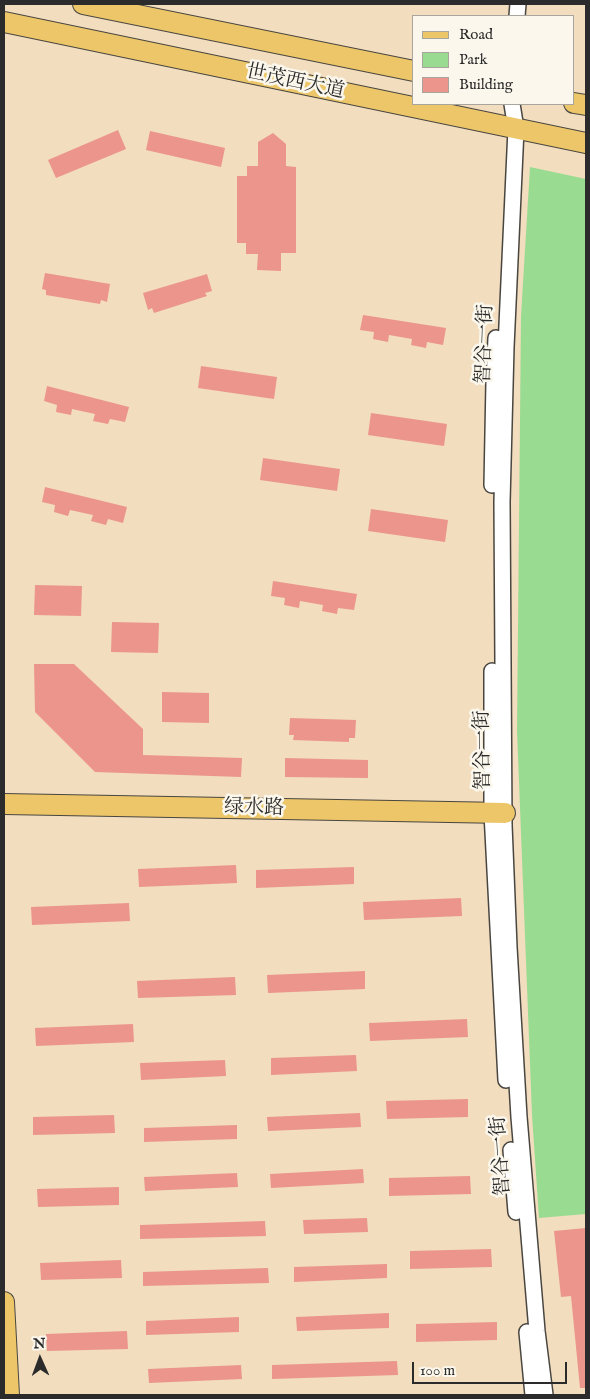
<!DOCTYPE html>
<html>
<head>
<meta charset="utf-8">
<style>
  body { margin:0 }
  #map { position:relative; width:590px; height:1399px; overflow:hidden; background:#f2ddbe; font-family:"IM FELL English",serif }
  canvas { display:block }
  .frame { position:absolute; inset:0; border:5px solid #2b2b2b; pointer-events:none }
  .legend { position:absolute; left:412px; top:15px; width:162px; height:90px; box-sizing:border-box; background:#fbf7ec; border:1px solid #a8a59f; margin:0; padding:6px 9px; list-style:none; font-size:15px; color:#2b2b2b }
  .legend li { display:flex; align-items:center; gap:10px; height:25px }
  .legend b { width:25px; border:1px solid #a8a59f }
  .north { position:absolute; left:15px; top:1334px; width:50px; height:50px; -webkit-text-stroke:4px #fbf7ec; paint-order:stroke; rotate:358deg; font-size:14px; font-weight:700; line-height:20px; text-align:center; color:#2b2b2b }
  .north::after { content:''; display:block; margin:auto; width:18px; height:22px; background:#2b2b2b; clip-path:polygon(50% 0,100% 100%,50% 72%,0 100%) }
  .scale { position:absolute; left:412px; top:1362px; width:155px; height:22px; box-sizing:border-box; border:2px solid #2b2b2b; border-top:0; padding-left:6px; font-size:15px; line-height:18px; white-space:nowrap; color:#2b2b2b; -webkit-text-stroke:4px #fbf7ec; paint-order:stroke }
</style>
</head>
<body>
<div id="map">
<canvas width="590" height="1399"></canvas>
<div class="frame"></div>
<ul class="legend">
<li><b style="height:6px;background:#ecc669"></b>Road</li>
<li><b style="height:14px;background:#9adb92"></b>Park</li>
<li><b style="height:14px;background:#eb958c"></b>Building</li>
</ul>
<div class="north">N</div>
<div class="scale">100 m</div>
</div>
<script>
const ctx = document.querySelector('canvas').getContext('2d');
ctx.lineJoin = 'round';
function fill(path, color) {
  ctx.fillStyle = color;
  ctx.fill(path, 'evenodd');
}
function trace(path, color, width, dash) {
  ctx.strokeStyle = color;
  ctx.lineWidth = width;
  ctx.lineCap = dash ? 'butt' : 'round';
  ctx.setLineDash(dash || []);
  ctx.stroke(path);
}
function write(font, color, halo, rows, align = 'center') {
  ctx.font = font + ' "IM FELL English","Noto Serif SC",serif';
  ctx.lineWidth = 5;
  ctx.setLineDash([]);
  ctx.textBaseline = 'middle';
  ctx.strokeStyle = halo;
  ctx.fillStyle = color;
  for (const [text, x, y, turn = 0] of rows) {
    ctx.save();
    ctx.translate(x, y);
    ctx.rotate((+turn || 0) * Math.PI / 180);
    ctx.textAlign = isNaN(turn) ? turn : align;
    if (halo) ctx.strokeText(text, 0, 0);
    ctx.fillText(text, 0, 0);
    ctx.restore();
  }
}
const green = new Path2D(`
  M530,167L586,179V1214L539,1218L532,1115L517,731L521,316Z`);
const building = new Path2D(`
  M118,130L126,149L56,178L48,160Z
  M150,131L225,148L221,167L146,150Z
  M273,133L286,144V166L296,167V253H281V271L257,270L258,254H246V243H237V176H247V166H258V142Z
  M45,273L110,284L107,302L101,300L100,304L46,295V290L42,289Z
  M207,274L212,291L205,293L207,296L154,313L152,308L148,310L143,293Z
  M363,315L446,328L443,345L427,342L426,348L411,345L412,339L389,335L388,342L373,339L374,332L360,330Z
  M201,366L277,377L274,399L198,388Z
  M47,386L129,407L125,422L110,419L108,424L93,421L95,414L72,409L71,415L56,412L57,405L44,401Z
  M371,413L447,424L444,446L368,435Z
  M263,458L340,469L337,491L260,480Z
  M45,487L127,507L123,523L108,519L106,525L91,521L93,515L70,510L68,516L54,512L55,505L42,502Z
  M371,509L448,520L445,542L368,531Z
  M273,581L357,594L354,610L338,608L337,614L322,611L323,605L300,601L299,608L284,605L285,598L271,596Z
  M35,585L82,586L81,616L34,615Z
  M112,622L159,623L158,653L111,652Z
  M34,664H74L143,729V755L242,758L241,777L95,772L35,712Z
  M162,692L209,693V723L162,722Z
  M290,718L356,720L355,738H349V742L293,740L294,735H289Z
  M285,758L368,760V778L285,777Z
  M236,865L237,883L139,887L138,869Z
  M354,867V884L256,888V870Z
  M461,898L462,916L364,920L363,902Z
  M129,903L130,921L32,925L31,907Z
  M365,971V989L268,993L267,975Z
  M235,977L236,995L138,998L137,981Z
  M467,1019L468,1037L370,1041L369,1023Z
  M133,1024L134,1042L36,1046L35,1028Z
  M356,1055L357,1071L271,1075V1058Z
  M225,1060L226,1076L141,1080L140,1063Z
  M468,1099V1117L387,1119L386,1101Z
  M360,1113L361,1127L268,1131L267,1117Z
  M114,1115L115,1133L33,1135V1117Z
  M237,1125V1139L144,1142V1128Z
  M363,1169L364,1183L271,1188L270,1174Z
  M237,1173L238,1187L145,1191L144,1177Z
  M470,1176L471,1194L389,1196V1178Z
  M119,1187V1205L38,1207L37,1189Z
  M367,1218L368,1232L304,1234L303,1220Z
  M265,1221L266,1236L140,1239V1225Z
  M586,1228V1388H580L571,1296L561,1297L554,1231Z
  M491,1249L492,1267L410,1269V1251Z
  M121,1260L122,1278L41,1280L40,1263Z
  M387,1264V1278L294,1282V1267Z
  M268,1268L269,1283L143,1286V1272Z
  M389,1313V1328L297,1331L296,1317Z
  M239,1317V1332L146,1335V1321Z
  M497,1322V1340L416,1342V1324Z
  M127,1331L128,1349L47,1351L46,1334Z
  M397,1361L398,1375L272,1379V1365Z
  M241,1365L242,1379L149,1383L148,1369Z`);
const minor = new Path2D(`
  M517,16L518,4
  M512,104L516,129L506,347L502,502L504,825L509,947L519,1117L537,1331L545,1395
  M492,485L494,382L496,338
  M492,671V813L506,1080
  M511,1150L516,1212
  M527,1332L533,1395`);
const major = new Path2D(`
  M83,4L414,71
  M4,22L586,143
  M574,103L586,105
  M4,804L505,813
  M4,1302L9,1395`);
const streetNames = [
  ["世茂西大道",295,83,12],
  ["智谷一街",486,344,-88],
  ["智谷一街",484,750,-91],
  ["绿水路",254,809,1],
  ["智谷一街",502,1156,-94]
];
fill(green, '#9adb92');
fill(building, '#eb958c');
trace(minor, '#494641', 18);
trace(major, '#494641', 22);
trace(minor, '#fff', 15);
trace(major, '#ecc669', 20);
write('20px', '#2b2b2b', '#fbf7ec', streetNames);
</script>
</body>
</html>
